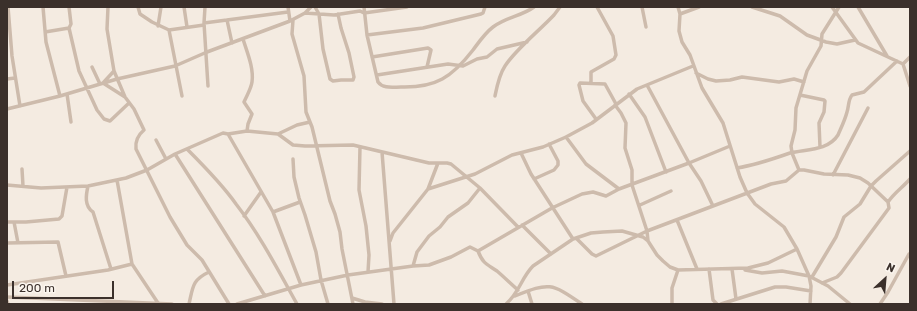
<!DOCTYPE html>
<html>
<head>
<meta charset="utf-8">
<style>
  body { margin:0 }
  #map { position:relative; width:917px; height:311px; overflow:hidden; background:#f4ebe1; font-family:Rubik,sans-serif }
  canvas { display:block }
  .frame { position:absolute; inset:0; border:8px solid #3b302b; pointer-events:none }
  .north { position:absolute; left:865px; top:259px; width:40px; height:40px; -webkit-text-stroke:3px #fbf5ee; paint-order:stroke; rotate:26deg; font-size:11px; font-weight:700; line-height:16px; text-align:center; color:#3b302b }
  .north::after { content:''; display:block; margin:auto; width:14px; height:18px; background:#3b302b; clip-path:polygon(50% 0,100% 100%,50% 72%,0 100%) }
  .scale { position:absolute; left:12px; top:281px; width:102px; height:18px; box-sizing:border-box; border:2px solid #3b302b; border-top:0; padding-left:5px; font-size:12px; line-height:14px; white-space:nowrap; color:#3b302b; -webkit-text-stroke:3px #fbf5ee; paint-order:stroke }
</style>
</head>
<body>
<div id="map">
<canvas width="917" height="311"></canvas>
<div class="frame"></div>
<div class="north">N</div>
<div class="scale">200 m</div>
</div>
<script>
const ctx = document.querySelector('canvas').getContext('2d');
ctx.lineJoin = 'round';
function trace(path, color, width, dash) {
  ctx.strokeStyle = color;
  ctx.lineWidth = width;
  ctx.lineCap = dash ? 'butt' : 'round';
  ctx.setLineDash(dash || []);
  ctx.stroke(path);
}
const street = new Path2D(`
  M8,7L12,56L20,106
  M43,7L46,42L60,96
  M69,7L71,24L69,28L79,71L97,110L104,119L110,121L129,103
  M108,7L107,29L114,71L125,97L134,109L144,130C138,135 135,141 136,149L170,217L187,245L202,260L229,304
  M138,7L140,14L152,22L169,30L204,25
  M184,7L187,27
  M205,7L204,23L208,86
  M288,7L290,21
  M315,7L319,14L323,49L330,79L333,81L341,80H353L354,77L349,53L341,28L338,14
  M364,7L367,35L378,82C383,89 393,87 401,87C436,88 452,77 473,50C479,42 485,33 493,27C506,17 522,16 534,7
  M642,7L646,27
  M678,7L680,14L679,31L682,42L690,55L702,88L723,123L740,177L747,193L755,204L784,227L797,249L809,276L828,286L850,304
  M752,7L780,16L807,35L826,42L837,44L855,40
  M832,7L858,43L903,64L910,86
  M858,7L887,56
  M305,13L311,7
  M680,14L699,7
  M227,20L232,43
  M293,20L292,34L304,76L306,112L312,127L330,201L335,214L340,232L342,249L353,304
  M204,23L288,12
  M158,26L161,7
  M169,30L182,96
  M45,32L69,28
  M367,35L423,28L481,14L483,13L485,7
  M243,39C247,52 254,68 252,82C251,89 247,95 244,102L252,114L248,124L247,131
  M372,57L428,48L431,50L427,67
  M903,64L910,57
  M92,67L100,84
  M114,71L103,83L125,97
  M696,73L708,79L716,81L730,80L742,77L779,82L794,79L804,82
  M377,75L448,64L463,66L477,59L487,57L497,49L527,42
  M7,79L15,78
  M591,83V72L614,59L616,55L613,36L597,7
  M647,85L689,163L701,181L713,206
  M67,94L71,122
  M629,94L645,117L666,172
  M800,95L824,100L825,101L824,112L819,123L820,147
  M495,96C497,86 499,75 505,66C516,49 539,31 554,15L560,7
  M615,105L621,113L626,123L625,148L632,170V185L647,231L648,241
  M7,109L60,96L117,79L175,66L207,52L290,21L305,13L334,15L360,11L364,13L407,7
  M596,119L583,101L579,85L580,83L605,84L616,104
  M228,134L273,212L301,285
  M278,134L293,145L305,146L353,145L429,163H447L451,164L480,188L518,227
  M566,137L586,164L619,189
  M156,140L166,159
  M360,147L359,190L366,226L369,255L368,272
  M187,149C204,166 222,184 236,204C260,235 278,270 297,304
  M382,152L394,304
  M521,153L531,174L573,239
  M175,154L265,296
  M293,159L294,177L299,198L305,215L316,252L321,280L328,304
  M737,168C756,165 773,159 790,153C806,149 828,151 838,135C841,128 845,120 847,112C849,106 848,100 852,95L864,92L897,61
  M22,169L23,186
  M799,170L792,153L791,146L795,130L796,108L807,71L821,46L822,34L839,7
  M833,175L868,108
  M534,179L554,170L558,165V161L549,144
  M117,180L132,264
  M7,185L41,188L88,186L126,178L147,170L175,154L223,133L228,134L247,131L278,134L297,125L310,122
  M88,186C86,195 84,206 93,212L111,269
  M428,189L475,174L512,155L543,147L566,137L592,123L637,89L693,66
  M888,202C894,193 903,187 910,179
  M640,205L671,191
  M273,212L300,202
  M244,216L261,192
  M677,220L697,269
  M7,222H26L59,219L62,216L67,187
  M14,222L18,243
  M522,225L551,254
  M576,238L592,254L596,256L647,231L771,184L786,181L799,170H804L824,174L848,175L860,178L868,183L888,202L889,208L841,273L837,277L822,283
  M390,241L393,233L428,189L438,163
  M7,243L58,242L66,276
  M478,251C483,264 487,264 497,271C504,277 511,284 518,290
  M413,266L417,252L429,236L440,227L448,217L468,203L480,188
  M709,269L713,300L717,304
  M732,269L736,299
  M745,270L762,273L782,271L809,276L811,286L810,304
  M812,277L836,237L844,217L860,204L871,186L876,181L910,151
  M7,285L108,270L132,264L158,303
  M528,291L532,304
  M515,296C550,282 551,283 582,304
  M7,297L172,304
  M352,298L365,302L382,304
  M7,301L8,304
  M189,304C193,287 192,280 209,272
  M237,304L301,285L348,275L413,266L429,265L451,257L470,247L478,251L552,208L582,194L593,192L606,196L619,189L689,163L730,146
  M506,304C520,292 521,278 533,266L573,239L591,233L603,232L622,231L643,237L648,241L657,255L663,261L670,267L678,270L748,268L768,263L797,249
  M672,304V288L678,270
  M721,304L775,287H786L811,291
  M880,304L888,292L909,254`);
trace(street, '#cdbbac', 3.5);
</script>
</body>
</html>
